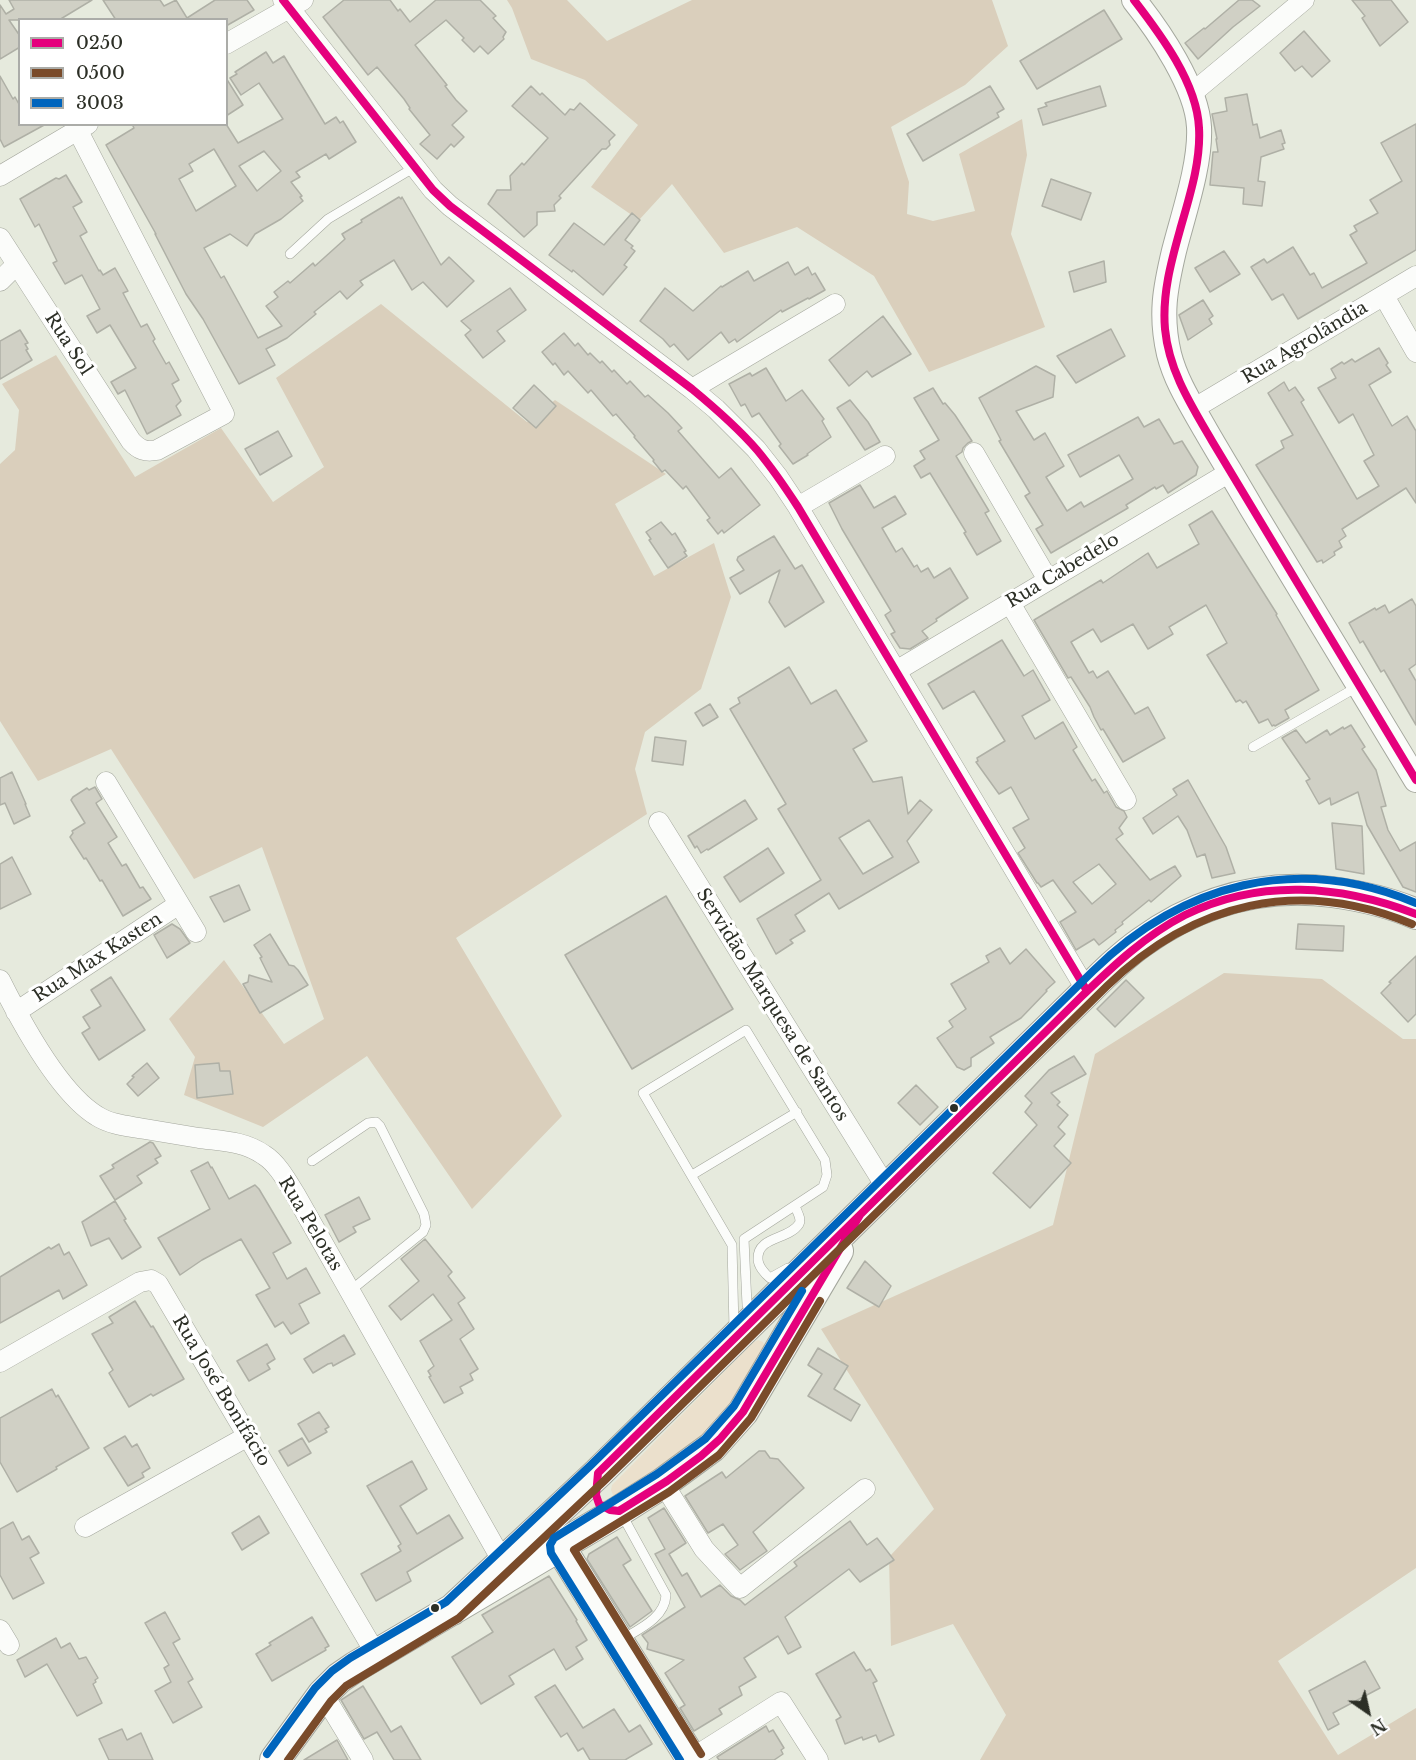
<!DOCTYPE html>
<html>
<head>
<meta charset="utf-8">
<style>
  body { margin:0 }
  #map { position:relative; width:1416px; height:1760px; overflow:hidden; background:#e6eadd; font-family:"Libre Baskerville",serif }
  canvas { display:block }
  .legend { position:absolute; left:18px; top:18px; width:210px; height:108px; box-sizing:border-box; background:#fff; border:2px solid #abaca8; margin:0; padding:8px 10px; list-style:none; font-size:18px; color:#2c2f26 }
  .legend li { display:flex; align-items:center; gap:12px; height:30px }
  .legend b { width:30px; border:2px solid #abaca8 }
  .north { position:absolute; left:1338px; top:1682px; width:60px; height:60px; -webkit-text-stroke:4px #fff; paint-order:stroke; rotate:146deg; font-size:16px; font-weight:700; line-height:24px; text-align:center; color:#2c2f26 }
  .north::after { content:''; display:block; margin:auto; width:21px; height:27px; background:#2c2f26; clip-path:polygon(50% 0,100% 100%,50% 72%,0 100%) }
</style>
</head>
<body>
<div id="map">
<canvas width="1416" height="1760"></canvas>
<ul class="legend">
<li><b style="height:8px;background:#e5007d"></b>0250</li>
<li><b style="height:8px;background:#7a4b2a"></b>0500</li>
<li><b style="height:8px;background:#0065bd"></b>3003</li>
</ul>
<div class="north">N</div>
</div>
<script>
const ctx = document.querySelector('canvas').getContext('2d');
ctx.lineJoin = 'round';
function fill(path, color) {
  ctx.fillStyle = color;
  ctx.fill(path, 'evenodd');
}
function trace(path, color, width, dash) {
  ctx.strokeStyle = color;
  ctx.lineWidth = width;
  ctx.lineCap = dash ? 'butt' : 'round';
  ctx.setLineDash(dash || []);
  ctx.stroke(path);
}
function write(font, color, halo, rows, align = 'center') {
  ctx.font = font + ' "Libre Baskerville",serif';
  ctx.lineWidth = 6;
  ctx.setLineDash([]);
  ctx.textBaseline = 'middle';
  ctx.strokeStyle = halo;
  ctx.fillStyle = color;
  for (const [text, x, y, turn = 0] of rows) {
    ctx.save();
    ctx.translate(x, y);
    ctx.rotate((+turn || 0) * Math.PI / 180);
    ctx.textAlign = isNaN(turn) ? turn : align;
    if (halo) ctx.strokeText(text, 0, 0);
    ctx.fillText(text, 0, 0);
    ctx.restore();
  }
}
const green = new Path2D(`
  M758,1340L763,1342L765,1347L730,1418L618,1498L613,1495L611,1490L612,1485L754,1342Z`);
const forest = new Path2D(`
  M507,0H567L607,41L692,0H992L1008,46L965,85L891,127L909,182L907,214L933,221L975,211L959,154L1022,119L1027,155L1011,234L1045,327L929,372L874,276L797,227L724,253L672,184L639,220L591,187L638,125L585,80L531,59L512,8Z
  M381,304L527,422L555,400L666,474L615,504L654,576L714,543L731,597L701,689L645,732L635,769L647,814L456,938L562,1116L472,1209L367,1056L263,1127L184,1095L195,1057L169,1019L224,960L284,1044L324,1019L262,847L194,879L111,749L38,781L0,721V464L15,450L19,410L2,384L56,355L135,477L221,428L273,502L324,467L276,378Z
  M1224,973L1322,979L1403,1039H1416V1568L1278,1661L1338,1755L1416,1708V1760H980L1006,1715L953,1624L891,1646L889,1557L934,1509L821,1329L1053,1225L1095,1054Z`);
const building = new Path2D(`
  M9,0H92L59,20H9L20,36V47L0,59V5L6,14L14,9Z
  M103,0H160L164,6L176,0L187,18L215,0H247L254,10L226,26V20H116Z
  M344,0H390L398,11L400,9L410,22L436,0H480L496,16L493,18L506,32L503,37L504,39L488,54L480,46L474,52L462,40L464,38L446,20L415,45L447,85L445,86L456,100L467,111L452,125L464,137L454,147L451,144L437,159L420,144L430,135L409,109L410,108L404,99L377,67L368,75L323,17Z
  M1239,0H1252L1260,6L1233,27L1198,59L1185,43L1204,28L1205,29Z
  M1352,0H1391L1408,22L1380,46L1362,18L1365,16Z
  M1104,10L1122,39L1037,89L1020,61Z
  M1304,31L1330,61L1312,77L1302,66L1295,71L1280,53Z
  M266,52L273,63L284,56L325,124L336,117L340,123L343,121L356,142L329,159L326,154L296,172L300,177L291,182L302,196L300,197L303,201L281,219L255,234L247,246L230,234L204,248L221,278L224,276L258,338L282,326L266,306L278,297L274,292L288,281L290,283L313,263L315,266L345,239L342,234L362,222L361,220L399,197L401,199L402,197L441,265L449,257L474,281L447,307L423,282L412,290L394,260L360,281L363,285L347,299L340,291L314,312L316,314L287,338L266,349L275,365L239,384L203,319L186,294L155,234H156L106,145L134,128L132,124H226L238,143L283,119L259,83L241,95L230,78L237,74L235,72ZM214,149L236,186L196,211L179,179L193,171L189,164ZM264,151L281,171L257,191L239,166Z
  M0,76L13,99L15,97L20,106V124H46L4,147L0,139Z
  M226,78L243,105L226,116Z
  M531,86L540,95L542,93L565,115L570,109L574,110L580,103L615,135L609,141L610,145L606,149H602L559,196L561,198L554,205L555,211L537,212V225L524,237L488,204L497,190H511L510,176L522,163L524,165L548,138L512,106Z
  M990,86L1004,109L997,113L999,117L923,161L907,134Z
  M1100,86L1106,106L1043,125L1038,109L1047,106L1045,103Z
  M1247,94L1253,125L1257,124L1260,138L1281,130L1285,143L1282,144L1284,149L1261,157L1258,181L1265,182L1262,206L1243,204L1244,188L1210,185L1213,152H1218L1216,139H1217L1212,114L1227,111L1225,98Z
  M1416,124V250L1298,319L1283,294L1272,300L1251,267L1264,259L1267,263L1293,247L1310,275L1314,273L1322,288L1367,263L1350,235L1357,231L1354,226L1378,213L1370,200L1402,181L1381,143Z
  M66,175L82,202L73,207L87,232L80,236L99,271L100,270L103,275L115,268L128,291L123,293L141,327L147,324L155,339L153,341L166,364L169,362L179,380L172,384L181,401L176,406L181,415L147,434L125,390L118,394L111,382L136,368L110,325L97,333L87,316L100,309L82,275L65,284L53,263L57,261L39,224L35,227L20,199L56,178L59,179Z
  M1051,179L1091,193L1081,220L1042,206Z
  M632,213L640,220L625,240L633,246L631,248L635,251L624,265L627,267L603,295L573,270L572,272L549,255L574,223L604,245Z
  M1224,251L1240,274L1210,292L1195,268Z
  M1104,261L1106,282L1074,292L1069,272Z
  M788,262L795,275L808,267L812,275L815,273L825,290L809,299L808,298L782,312L781,310L737,342L735,339L729,343L721,332L688,360L674,344L670,347L663,339L640,321L665,288L693,311L721,286L722,287L748,271L754,281Z
  M510,288L526,310L497,331L505,341L483,358L465,335L471,330L461,321Z
  M1203,300L1213,316L1209,319L1212,324L1188,340L1179,315Z
  M883,316L911,354L872,377L867,371L849,386L829,360Z
  M1111,329L1125,356L1076,383L1057,356Z
  M20,330L28,343L25,344L28,349L26,350L32,360L0,379V341Z
  M564,333L575,346L578,343L588,355L590,353L600,363L602,361L612,372L614,370L627,384L630,381L645,397L648,395L668,413L682,428L678,431L719,478L731,468L760,505L724,533L722,530L718,534L707,520L710,518L686,486L683,489L665,470L662,472L653,461L654,460L634,437L635,436L616,414L613,416L591,390L588,393L568,371L564,375L555,363L553,365L542,352Z
  M1379,348L1388,363L1386,365L1391,372L1369,385L1392,426L1407,416L1416,431V503L1406,488L1342,529L1346,536L1339,541L1342,547L1334,552L1335,555L1323,563L1322,560L1317,562L1256,465L1284,448L1281,441L1293,435L1268,393L1284,382L1289,391L1295,387L1304,400L1301,402L1357,499L1379,486L1364,461L1374,455L1353,414L1339,423L1318,388L1336,378L1331,369L1342,362L1344,364L1352,359L1355,362Z
  M1036,366L1055,376L1053,397L1016,411L1034,440L1045,433L1064,466L1046,477L1067,511L1081,502L1084,507L1133,479L1119,455L1080,477L1068,455L1138,417L1144,427L1159,419L1174,444L1182,441L1198,467L1196,475L1168,493L1163,485L1156,489L1155,487L1126,505L1128,508L1051,553L1036,529L1043,525L1025,496L1030,493L999,441L1001,440L979,398Z
  M766,368L786,401L802,390L824,419L822,421L831,437L807,454L808,455L793,464L779,446L781,444L759,413L752,417L745,404L741,406L729,384L750,373L752,376Z
  M534,385L556,406L536,428L513,408Z
  M933,388L943,404L945,403L955,415L972,441L968,443L963,448L962,452L956,456L989,511L985,513L1001,541L977,555L964,533L966,532L930,473L921,478L914,466L925,459L920,451L939,440L914,398Z
  M850,400L868,422L880,442L865,450L837,408Z
  M278,431L292,456L260,475L245,449Z
  M860,485L874,508L895,496L906,514L882,528L896,552L902,548L914,567L917,565L921,572L928,568L934,578L950,568L968,598L936,619L937,621L922,631L928,638L910,649L900,648L891,634L895,632L885,615L891,611L842,529L829,503Z
  M1212,511L1277,614L1276,615L1319,690L1285,710L1289,718L1275,726L1274,725L1272,726L1268,719L1259,723L1246,701L1243,703L1240,700L1236,702L1207,655L1227,643L1206,605L1169,627L1173,634L1148,649L1133,624L1101,642L1093,629L1071,642L1089,673L1093,671L1097,678L1108,671L1135,714L1148,707L1165,738L1123,762L1103,729L1101,730L1094,717L1090,707L1071,677L1068,678L1034,620L1101,580L1103,583L1148,553L1157,568L1199,544L1189,525Z
  M661,522L672,535L675,533L686,551L684,552L687,556L668,568L649,540L651,539L646,532Z
  M774,536L795,569L802,565L824,602L785,627L769,602L780,570L740,594L730,578L744,570L737,560L738,557Z
  M1412,599L1416,606V664L1409,669L1416,681V725L1384,670L1381,672L1363,641L1360,643L1349,623L1375,608L1376,610L1385,605L1389,613Z
  M1002,640L1024,676L1033,670L1050,700L1022,716L1035,739L1063,722L1077,747L1073,750L1092,781L1095,779L1104,793L1107,791L1116,807L1124,811L1127,817L1119,828L1123,834L1116,839L1150,880L1175,866L1181,876L1151,902L1149,900L1122,922L1123,924L1115,930L1116,932L1099,945L1094,939L1076,950L1060,922L1076,912L1053,880L1041,887L1038,883H1037L1018,853L1025,848L1013,828L1029,819L1011,787L999,794L976,762L978,761L977,758L1005,741L974,691L943,709L928,684ZM1099,864L1116,884L1092,904L1073,882Z
  M789,667L811,704L836,690L867,741L853,749L873,782L902,777L908,814L920,800L932,810L907,841L919,862L839,909L829,893L795,915L805,931L790,940L793,943L776,954L757,919L821,880L778,809L786,804L730,709L740,703L738,698ZM869,820L893,857L863,874L839,838Z
  M710,704L718,717L703,726L695,713Z
  M1351,725L1365,747L1362,749L1376,770L1386,806L1381,807L1388,830L1400,851L1416,842V892L1403,887L1367,825L1358,792L1331,805L1330,798L1319,804L1306,781L1310,779L1282,738L1296,730L1306,743L1327,730L1330,735L1343,727L1344,729Z
  M655,737L686,741L683,765L652,761Z
  M12,772L26,804H25L30,816L14,824L5,803L0,805V778Z
  M1188,780L1226,847L1235,873L1212,878L1205,854L1197,857L1187,830L1178,816L1153,834L1143,818L1177,795L1173,789Z
  M95,787L102,799L96,803L97,805L117,837L108,843L122,866L126,864L140,888L143,887L151,899L123,916L102,880L100,881L86,858L84,859L70,837L73,833L72,831L85,823L71,800L73,797L87,788L89,790Z
  M745,800L757,819L708,850L707,849L701,853L697,846L695,848L688,836Z
  M1332,823L1362,826L1364,874L1336,869Z
  M768,848L784,873L740,902L724,877Z
  M12,857L31,894L0,909V864Z
  M239,885L250,910L224,922L210,897Z
  M666,896L733,1009L632,1069L565,955Z
  M172,924L180,929L190,943L167,958L154,935Z
  M1298,924L1344,926L1343,951L1296,949Z
  M270,934L289,965L294,966L298,970L308,985L260,1013L243,984L248,982L249,975L272,982L260,958L262,957L254,945Z
  M1000,948L1010,964L1026,949L1055,982L1046,990L1047,991L1021,1018L990,1037L994,1043L971,1058V1066L964,1070L957,1067L937,1038L953,1027L949,1021L966,1009L951,984L989,962L986,956Z
  M1416,956V1014L1408,1022L1381,993L1391,983L1389,982Z
  M111,977L145,1030L99,1060L82,1033L90,1028L83,1017L101,1006L91,990Z
  M1126,980L1144,998L1115,1027L1097,1009Z
  M1074,1056L1086,1074L1051,1093L1060,1102L1057,1105L1068,1115L1058,1127L1065,1134L1054,1146L1071,1163L1030,1208L993,1173L1037,1125L1025,1112L1032,1103L1025,1096L1049,1070Z
  M147,1063L159,1078L138,1096L127,1084L134,1077L132,1076Z
  M219,1063L220,1071H230L233,1094L197,1098L195,1065Z
  M916,1085L938,1107L920,1125L898,1103Z
  M150,1142L153,1143L161,1156L155,1159L158,1163L137,1176L142,1183L115,1200L100,1176L114,1168L112,1165Z
  M208,1162L211,1168L212,1167L229,1199L255,1185L259,1189L291,1243L273,1253L287,1279L306,1268L320,1293L299,1304L309,1323L291,1334L283,1322L275,1327L256,1295L270,1288L241,1239L202,1260L180,1275L158,1238L210,1209L191,1171Z
  M359,1197L370,1219L353,1227L356,1232L339,1242L325,1215Z
  M115,1201L126,1219L124,1220L141,1247L122,1259L109,1238L91,1246L82,1222Z
  M425,1239L452,1272L448,1276L465,1298L458,1303L474,1329L460,1339L478,1369L470,1374L473,1380L460,1387L463,1393L444,1403L429,1377L431,1376L428,1371L434,1366L420,1341L452,1320L433,1294L401,1320L389,1306L419,1281L401,1259Z
  M59,1244L64,1255L69,1252L87,1285L63,1299L59,1290L0,1323V1277L49,1247L51,1249Z
  M865,1261L891,1286L879,1307L847,1288Z
  M135,1301L151,1327L153,1326L184,1379L153,1396L151,1394L129,1407L109,1373L113,1370L92,1334L113,1323L109,1317Z
  M344,1335L355,1354L333,1366L332,1363L328,1364L313,1373L304,1359Z
  M267,1344L275,1359L267,1364L270,1369L249,1381L237,1361Z
  M818,1348L848,1366L834,1389L860,1405L851,1421L808,1396L822,1374L808,1365Z
  M52,1389L56,1397L58,1395L89,1448L56,1467L57,1469L17,1492L0,1462V1418Z
  M319,1412L329,1427L325,1429L327,1432L309,1442L298,1424Z
  M125,1436L132,1447L137,1444L150,1468L142,1473L144,1477L128,1486L104,1448Z
  M302,1438L311,1453L288,1466L279,1451Z
  M759,1451H765L770,1458L778,1459L804,1488L753,1532L767,1551L740,1570L725,1554L738,1545L723,1524L708,1533L685,1496L722,1472L726,1478Z
  M412,1461L427,1489L400,1506L417,1534L449,1515L463,1538L407,1572L411,1581L376,1601L361,1574L401,1551L398,1546L401,1544L367,1486Z
  M664,1508L686,1543L669,1554L682,1576L687,1573L701,1597L720,1585L731,1596L740,1600L745,1605L797,1566L794,1562L850,1521L867,1545L877,1538L894,1560L860,1582L849,1569L785,1617L801,1647L788,1654L778,1636L744,1658L756,1677L739,1687L742,1695L719,1709L722,1714L694,1731L680,1708L685,1705L665,1673L684,1660L647,1649L648,1643L642,1635L685,1607L655,1554L665,1549L648,1518Z
  M259,1516L269,1533L242,1550L232,1533Z
  M13,1522L22,1540L29,1536L39,1553L30,1558L44,1583L13,1599L0,1575V1529Z
  M617,1537L631,1560L623,1565L652,1611L630,1627L587,1559L589,1554Z
  M549,1576L577,1620L576,1621L587,1640L576,1647L583,1659L566,1670L554,1649L509,1676L514,1684L481,1704L452,1657L493,1632L482,1615Z
  M165,1612L180,1639L173,1643L193,1679L188,1682L202,1707L173,1723L155,1691L171,1682L164,1668L169,1665L145,1623Z
  M312,1617L329,1646L325,1648L326,1650L272,1681L256,1654L271,1645L269,1643Z
  M56,1638L61,1648L70,1643L79,1659L86,1657L98,1678L95,1680L96,1682L93,1684L102,1703L77,1716L47,1664L25,1677L17,1660Z
  M854,1652L866,1671L870,1669L877,1681L873,1683L894,1735L879,1742L876,1735L863,1740L862,1737L845,1744L836,1720L841,1717L816,1674Z
  M1365,1661L1380,1688L1333,1713L1339,1724L1328,1730L1309,1691Z
  M555,1685L583,1728L614,1709L629,1732L640,1725L652,1744L625,1760H590L583,1748L578,1751L567,1733L561,1737L535,1697Z
  M363,1686L391,1732L401,1726L421,1760H394L377,1732L364,1739L341,1700Z
  M766,1726L769,1732L773,1730L784,1748L781,1750L783,1754L774,1760H719L717,1757Z
  M122,1729L127,1740L141,1733L153,1760H109L99,1739Z
  M337,1740L348,1760H304Z`);
const service = new Path2D(`
  M290,254L328,219L415,167
  M1253,747L1357,687
  M312,1161L368,1123L376,1122L380,1126L424,1214L426,1225L423,1232L350,1291
  M692,1175L797,1112
  M788,1268L770,1278C765,1274 758,1266 758,1259C757,1236 789,1240 799,1224C802,1219 797,1212 795,1206
  M734,1329L732,1245L643,1093L746,1030L825,1160L827,1175L823,1187L744,1239L747,1305L752,1314
  M621,1513L666,1595C665,1618 639,1629 621,1640`);
const minor = new Path2D(`
  M283,0L415,167L433,190L450,206L692,389L716,409L756,449L778,477L798,507L1087,991
  M226,44L303,0
  M1191,94L1304,0
  M0,176L88,124
  M0,238L131,441C139,450 145,452 157,450L224,414L78,131
  M0,281L16,265
  M1384,296L1416,352
  M692,389L835,304
  M1193,409L1416,276
  M974,453L1048,580
  M798,507L885,456
  M1010,603L1126,800
  M896,671L1230,472
  M106,782L196,932
  M659,822L886,1187
  M0,980C20,1020 59,1093 97,1116C111,1125 129,1126 145,1129C163,1132 181,1135 199,1138C222,1141 244,1141 264,1155C277,1163 287,1181 295,1194L503,1562
  M16,1012L179,904
  M0,1362L140,1282L151,1280L158,1284L376,1654
  M663,1483L704,1549L740,1588L865,1489
  M85,1527L248,1436
  M0,1630L9,1645
  M323,1694L363,1760
  M691,1759L781,1702L818,1760`);
const tertiary = new Path2D(`
  M1134,0C1159,31 1197,87 1199,127C1201,164 1183,215 1174,251C1165,289 1160,315 1169,354C1176,382 1192,406 1206,431C1221,457 1237,483 1252,509C1307,599 1361,690 1416,780`);
const primary = new Path2D(`
  M560,1547L692,1760
  M452,1610L598,1473L1087,991C1104,974 1122,956 1142,942C1199,901 1262,883 1332,892C1361,896 1389,902 1416,914
  M275,1760L323,1694L339,1678L355,1667L619,1511L663,1483L712,1447L743,1412L838,1251`);
const bus1 = new Path2D(`
  M283,0L433,190L450,206L692,389C715,408 738,428 757,450C772,468 785,487 798,507L1087,991
  M1134,0C1161,35 1197,83 1199,128C1201,162 1189,198 1180,230C1171,262 1162,295 1165,329C1169,371 1191,405 1212,441L1416,780
  M860,1215L743,1412L720,1439L701,1456L667,1481L619,1511L610,1510L599,1504L596,1495L598,1473L1081,997C1113,966 1146,935 1185,915C1260,878 1341,885 1416,914`);
const bus2 = new Path2D(`
  M701,1754L574,1550L669,1492L719,1455L751,1418L820,1301
  M288,1760L331,1701L346,1686L459,1618L605,1480L1107,986C1194,902 1299,877 1412,924`);
const bus3 = new Path2D(`
  M267,1754L315,1688L332,1671L350,1658L446,1602L591,1465L1093,971C1183,883 1297,853 1416,903
  M680,1760L551,1553L550,1545L554,1538L657,1474L705,1439L734,1406L802,1291`);
const markers = [
  [954,1108,5,"#2c2f26"],
  [435,1608,5,"#2c2f26"]
];
const streetNames = [
  ["Rua Agrolândia",1305,343,-31],
  ["Rua Sol",68,344,57],
  ["Rua Cabedelo",1063,571,-31],
  ["Rua Max Kasten",98,958,-33],
  ["Servidão Marquesa de Santos",772,1005,58],
  ["Rua Pelotas",310,1224,59],
  ["Rua José Bonifácio",221,1391,59]
];
fill(green, '#ebe0cc');
fill(forest, '#dacfbc');
fill(building, '#d0d0c5');
trace(building, '#afb0a6', 1.5);
trace(service, '#a4a79d', 10);
trace(minor, '#a4a79d', 21);
trace(tertiary, '#a4a79d', 26);
trace(primary, '#a4a79d', 32);
trace(service, '#fbfcfa', 9);
trace(minor, '#fbfcfa', 20);
trace(tertiary, '#fbfcfa', 24);
trace(primary, '#fbfcfa', 30);
trace(bus1, '#e5007d', 8);
trace(bus2, '#7a4b2a', 8);
trace(bus3, '#0065bd', 8);
for (const [x, y, r, color] of markers) {
  const dot = new Path2D();
  dot.arc(x, y, r, 0, 2 * Math.PI);
  ctx.fillStyle = color;
  ctx.fill(dot);
  trace(dot, '#fff', 2);
}
write('18px', '#2c2f26', '#fff', streetNames);
</script>
</body>
</html>
